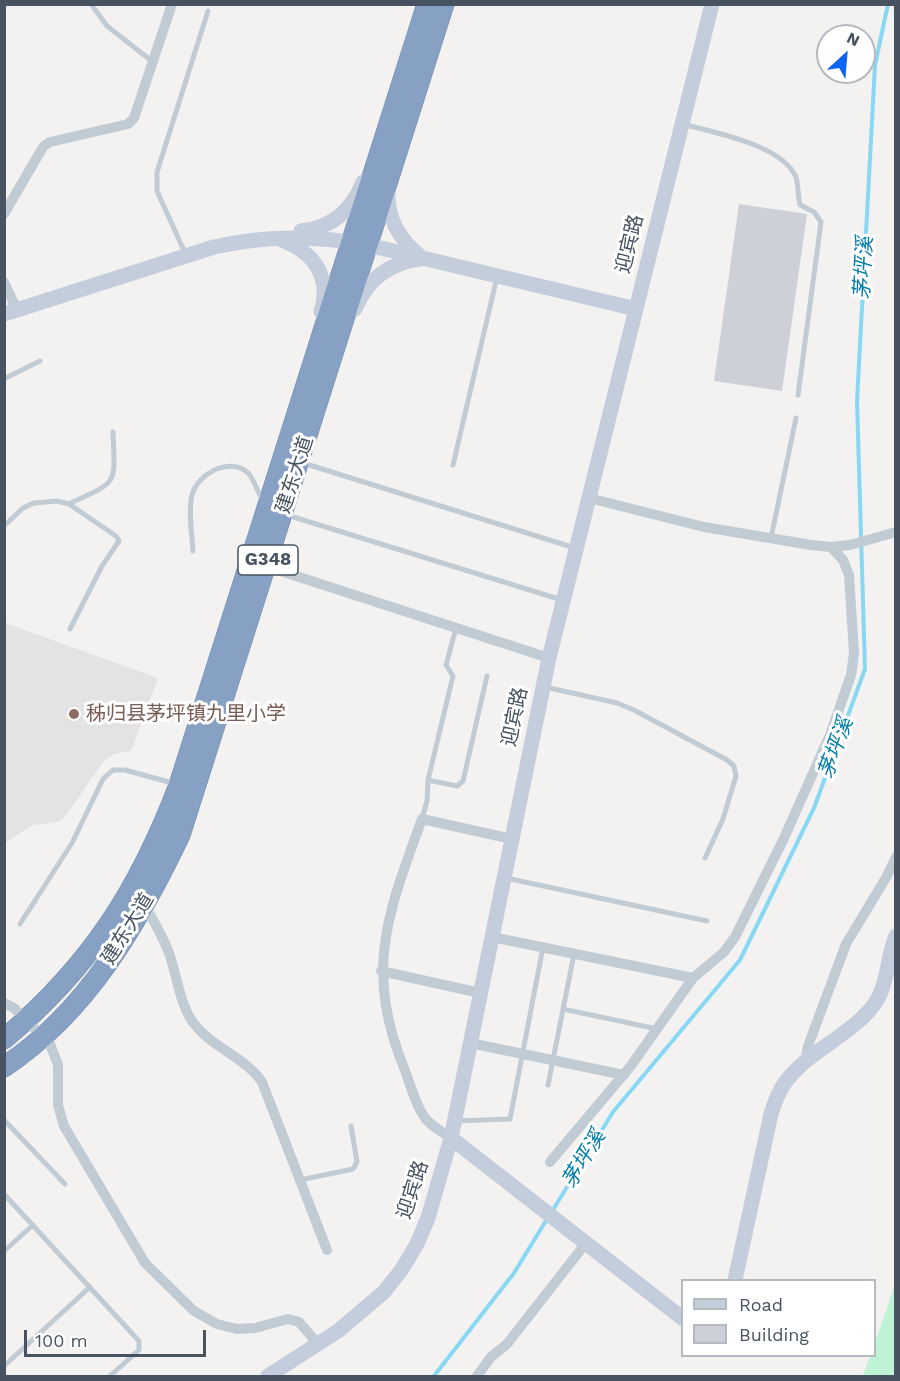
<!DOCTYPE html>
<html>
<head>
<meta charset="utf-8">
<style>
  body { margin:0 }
  #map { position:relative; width:900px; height:1381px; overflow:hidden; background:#f4f1f1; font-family:"Work Sans",sans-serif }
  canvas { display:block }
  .frame { position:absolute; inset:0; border:6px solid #475361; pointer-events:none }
  .legend { position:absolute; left:681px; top:1279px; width:195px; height:78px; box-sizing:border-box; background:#fff; border:2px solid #b5bac0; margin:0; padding:8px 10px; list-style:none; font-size:18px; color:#475361 }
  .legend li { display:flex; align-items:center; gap:12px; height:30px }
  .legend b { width:30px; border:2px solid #b5bac0 }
  .north { position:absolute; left:816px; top:24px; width:60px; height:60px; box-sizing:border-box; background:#fff; border:2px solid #b5bac0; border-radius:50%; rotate:26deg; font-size:16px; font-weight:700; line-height:24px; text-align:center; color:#475361 }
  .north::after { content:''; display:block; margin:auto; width:21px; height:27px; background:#0c66f3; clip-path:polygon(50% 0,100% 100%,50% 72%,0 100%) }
  .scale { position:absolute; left:24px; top:1330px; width:182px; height:27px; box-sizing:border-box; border:3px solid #475361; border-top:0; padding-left:8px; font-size:18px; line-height:21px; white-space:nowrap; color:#475361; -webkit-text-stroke:4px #fff; paint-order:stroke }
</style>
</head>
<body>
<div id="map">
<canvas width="900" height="1381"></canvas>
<div class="frame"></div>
<ul class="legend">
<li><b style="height:8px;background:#c3cddb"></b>Road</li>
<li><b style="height:16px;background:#cdd0d6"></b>Building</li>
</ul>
<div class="north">N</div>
<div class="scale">100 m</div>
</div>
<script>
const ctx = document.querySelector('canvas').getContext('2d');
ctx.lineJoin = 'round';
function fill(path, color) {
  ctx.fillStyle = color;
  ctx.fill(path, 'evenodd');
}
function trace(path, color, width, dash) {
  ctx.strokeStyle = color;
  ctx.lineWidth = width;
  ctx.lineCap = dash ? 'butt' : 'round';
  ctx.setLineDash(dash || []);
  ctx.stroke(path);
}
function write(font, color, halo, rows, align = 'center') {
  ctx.font = font + ' "Work Sans","Noto Sans SC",sans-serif';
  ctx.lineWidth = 6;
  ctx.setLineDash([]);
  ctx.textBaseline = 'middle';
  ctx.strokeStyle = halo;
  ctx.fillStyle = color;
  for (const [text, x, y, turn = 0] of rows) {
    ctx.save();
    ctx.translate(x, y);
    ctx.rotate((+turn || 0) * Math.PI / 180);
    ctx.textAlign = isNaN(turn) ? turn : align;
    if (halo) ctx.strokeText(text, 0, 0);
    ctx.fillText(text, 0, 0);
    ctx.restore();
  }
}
const education = new Path2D(`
  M5,623L158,678L131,751L114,754L103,762L65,817L59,822L32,825L5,843Z`);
const green = new Path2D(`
  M895,1284V1376H863L870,1356H874L875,1343Z`);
const stream = new Path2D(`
  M551,1213L613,1112L740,960L814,808L865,669L857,401L875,65L888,4
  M434,1376L514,1273L547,1219`);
const building = new Path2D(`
  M739,204L807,214L782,391L714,381Z`);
const lane = new Path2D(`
  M91,4L107,26L153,62
  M683,124C714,133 781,144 796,177C798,183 798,197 800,205L814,212L821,222L798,395
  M185,253L157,191V172L208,11
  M4,379L40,361
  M303,463L575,548
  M453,465L497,277
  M69,504C119,480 115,487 113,432
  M287,515L562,600
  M4,526L23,508L34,503L57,501L69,504L116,536L119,541L102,566L70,629
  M771,538L796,418
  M193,551C192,533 188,512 192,495C197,474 231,455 249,474C253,478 260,497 264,503
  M545,687L617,703L634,710L727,760L734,766L736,776L723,819L705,858
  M428,780L457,786L463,781L487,676
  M422,819L427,801L428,780L453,676L446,665L456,628
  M506,878L707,921
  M20,924L72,843L103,779L113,770H125L176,784
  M563,1009L657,1029
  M548,1085L574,954
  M4,1120L65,1184
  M455,1121L510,1119L543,947
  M300,1180L353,1169L357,1162L351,1126
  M4,1194L139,1341V1350L110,1376
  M4,1251L33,1225
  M4,1366L90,1287`);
const street = new Path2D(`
  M4,214L43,147L50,142L128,124L134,118L172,4
  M4,282L17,310
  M589,498L704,527L811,545L831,547L850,545L896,532
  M262,565L549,658
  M141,903L145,906C154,922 164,938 170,956C177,977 180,1003 192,1021C210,1047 244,1056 262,1082L327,1250
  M492,937L693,978
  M381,971L480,993
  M4,1003L14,1008L50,1044L58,1065V1105L64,1126L145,1263L194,1311L217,1324L237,1329L255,1328L288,1319L299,1322L318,1344
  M470,1043L624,1075
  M805,1062L808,1046L846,944L887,876L896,857
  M451,1138C442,1132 428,1124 423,1115C414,1101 410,1083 404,1068C364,969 388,913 422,819L512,839
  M550,1162L630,1067L693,978L724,952L735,937L784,838L830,735L851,675L854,653L849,575L843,560L831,547
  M477,1376L491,1357L507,1344L586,1243`);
const secondary = new Path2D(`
  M388,190C387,219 399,239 421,257
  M301,231C332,228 352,210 363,182
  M279,239C313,251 332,276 321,312
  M355,309C367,280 388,263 420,259
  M4,314L214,247C266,235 315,235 368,245L636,309
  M451,1138L682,1318
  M735,1280L771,1114C774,1104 778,1093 784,1084C807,1051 849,1037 873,1006C889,985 886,959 896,936
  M268,1376L338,1331L384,1292L402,1269L417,1244L428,1218L451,1138L549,658L712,4`);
const highway = new Path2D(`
  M4,1039C91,966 139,890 179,785L427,4
  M4,1067C88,1011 138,923 180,835L444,4`);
const markers = [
  [74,714,6,"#8d6e63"]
];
const shields = [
  [268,560,60]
];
const shieldNames = [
  ["G348",268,560]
];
const streetNames = [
  ["迎宾路",630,244,-76],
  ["建东大道",295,475,-72],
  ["迎宾路",515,717,-78],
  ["建东大道",128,929,-58],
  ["迎宾路",413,1190,-72]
];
const educationNames = [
  ["秭归县茅坪镇九里小学",86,714]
];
const waterNames = [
  ["茅坪溪",864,268,-87],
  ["茅坪溪",836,748,-70],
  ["茅坪溪",584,1159,-59]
];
fill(education, '#e5e2e3');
fill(green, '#bef3d5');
trace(stream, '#88d8f3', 4);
fill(building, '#cdd0d6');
trace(highway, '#718caf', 21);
trace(lane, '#c1cbd4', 5);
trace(street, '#c1cbd4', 10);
trace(secondary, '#c3cddb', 15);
trace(highway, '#86a1c3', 20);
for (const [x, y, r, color] of markers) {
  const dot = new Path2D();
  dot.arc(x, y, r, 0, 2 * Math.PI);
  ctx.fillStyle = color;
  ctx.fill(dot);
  trace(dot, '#fff', 2);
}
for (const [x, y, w] of shields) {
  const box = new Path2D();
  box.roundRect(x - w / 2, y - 15, w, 30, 4.5);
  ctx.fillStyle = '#fff';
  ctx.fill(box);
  trace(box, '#475361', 1.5);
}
write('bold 18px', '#475361', null, shieldNames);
write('20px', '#475361', '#fff', streetNames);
write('20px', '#785e54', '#fff', educationNames, 'left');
write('italic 21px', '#047ea8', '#fff', waterNames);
</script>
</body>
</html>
